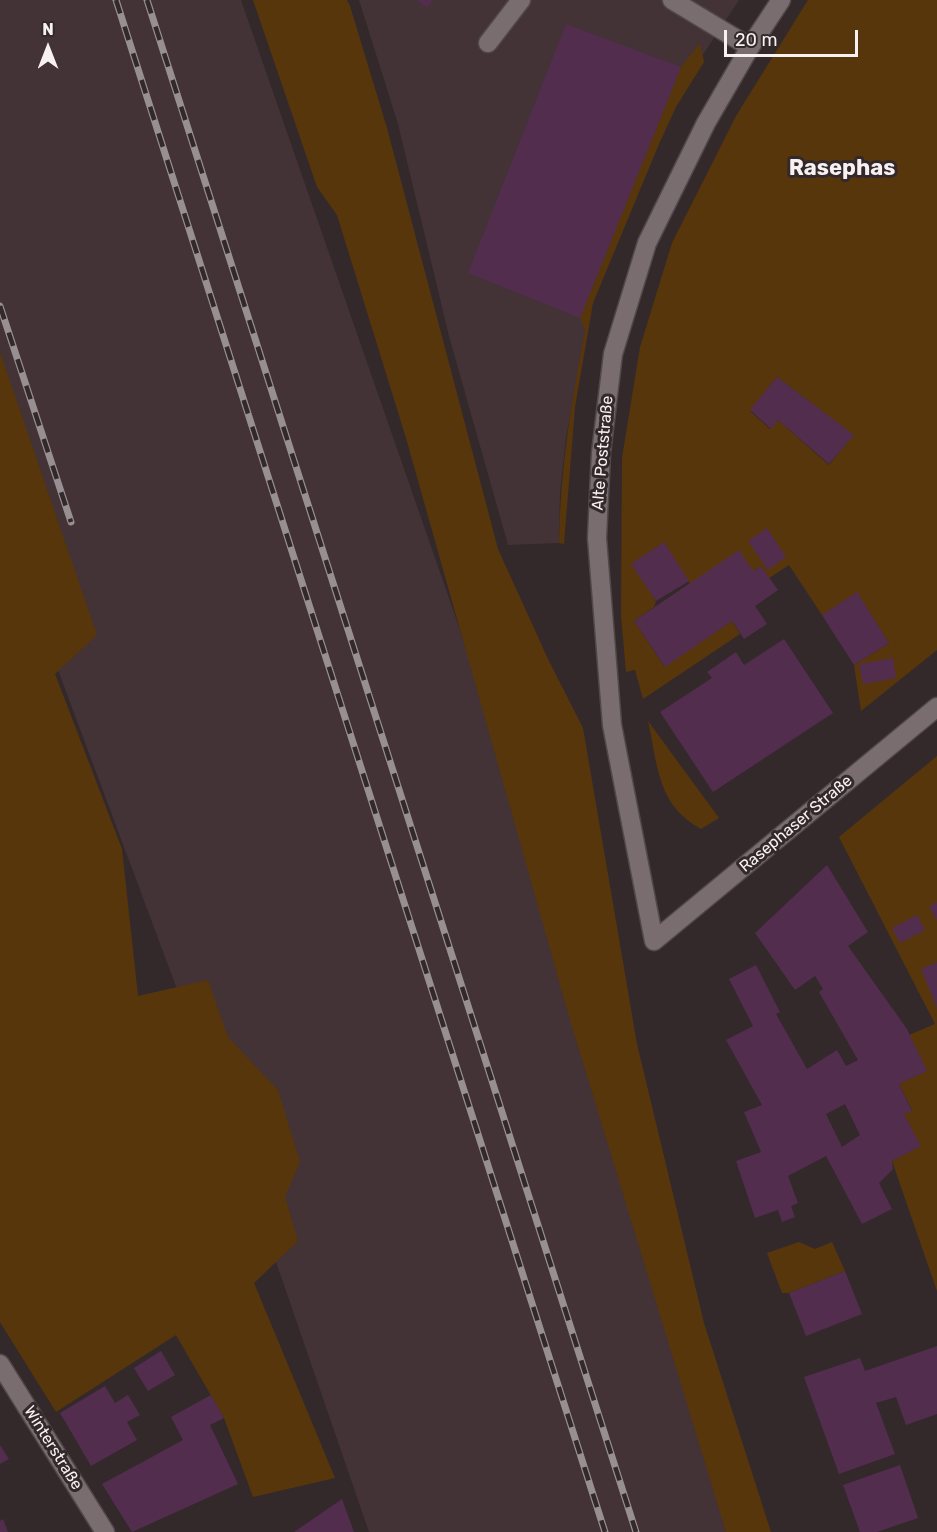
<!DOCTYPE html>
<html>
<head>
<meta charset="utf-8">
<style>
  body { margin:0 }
  #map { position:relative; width:937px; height:1532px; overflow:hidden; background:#33292b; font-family:Rubik,sans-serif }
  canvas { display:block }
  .north { position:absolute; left:18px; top:18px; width:60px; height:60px; -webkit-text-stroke:4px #33292b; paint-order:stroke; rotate:0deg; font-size:16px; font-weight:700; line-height:24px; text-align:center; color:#f8f1f2 }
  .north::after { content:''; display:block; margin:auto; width:21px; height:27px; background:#f8f1f2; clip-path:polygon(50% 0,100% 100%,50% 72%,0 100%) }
  .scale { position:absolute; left:724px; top:30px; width:134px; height:27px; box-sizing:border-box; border:3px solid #f8f1f2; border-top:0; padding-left:8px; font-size:18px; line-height:21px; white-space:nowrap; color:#f8f1f2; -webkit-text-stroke:4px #33292b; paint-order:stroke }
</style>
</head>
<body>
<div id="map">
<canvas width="937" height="1532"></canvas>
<div class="north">N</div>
<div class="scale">20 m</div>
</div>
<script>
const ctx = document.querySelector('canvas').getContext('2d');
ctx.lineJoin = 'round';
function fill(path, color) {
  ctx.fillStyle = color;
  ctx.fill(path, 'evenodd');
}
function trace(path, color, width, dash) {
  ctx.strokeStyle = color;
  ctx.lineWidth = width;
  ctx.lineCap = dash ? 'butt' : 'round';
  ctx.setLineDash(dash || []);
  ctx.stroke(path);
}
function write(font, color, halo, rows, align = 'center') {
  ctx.font = font + ' Rubik,sans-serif';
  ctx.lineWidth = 6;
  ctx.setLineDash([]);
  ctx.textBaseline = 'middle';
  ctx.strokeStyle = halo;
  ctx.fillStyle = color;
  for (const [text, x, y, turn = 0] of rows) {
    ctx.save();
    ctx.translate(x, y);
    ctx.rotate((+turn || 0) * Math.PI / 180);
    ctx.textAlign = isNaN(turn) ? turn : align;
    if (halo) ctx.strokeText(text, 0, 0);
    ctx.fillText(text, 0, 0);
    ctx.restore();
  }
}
const built = new Path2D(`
  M0,0H241L458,624L600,1071L737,1532H369L244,1169L45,635L0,471Z
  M359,0H739L679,91L592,298L566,438L560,492L559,543L508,545L449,336L398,124Z`);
const green = new Path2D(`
  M253,0H347L350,6L387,128L498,549L548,659L583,728L637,1044L704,1323L771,1532H726L570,1020L406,438L337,215L317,187Z
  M808,0H937V650L861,711L854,665L889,643L857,593L822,615L789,565L769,578L761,566L753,571L690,584L664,542L632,564L656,601L654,607L634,621L664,666L732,621L740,634L643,699L635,670L626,672L621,615L622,458L640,347L672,243L736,116ZM777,377L853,435L829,465L778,420L770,429L750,411Z
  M700,43L704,62L676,107L659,144L593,303L575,407L564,544L559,543C560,471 571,402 585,331L580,318L681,67Z
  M0,352L97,635L55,674L122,849L138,996L208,980L228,1037L278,1090L300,1162L285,1197L298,1241L254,1283L335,1478L253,1497L224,1418L176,1335L56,1412L0,1322Z
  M648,721L719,818L701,829C657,805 658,766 648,721Z
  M937,756V1291L892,1161L920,1146L904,1114L912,1110L899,1084L926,1071L909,1035L935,1024L839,837Z
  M799,1242L815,1249L832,1242L845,1271L789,1293H782L767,1253Z`);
const building = new Path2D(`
  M417,0H433L427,8Z
  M566,24L681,67L580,318L468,273Z
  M777,377L854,435L829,464L778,420L771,429L750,410Z
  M767,528L786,557L768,570L748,541Z
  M664,542L689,581L656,601L631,564Z
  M739,550L753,571L761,566L778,590L755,606L767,624L744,639L732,621L665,667L634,621Z
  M857,592L889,643L854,665L822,615Z
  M784,639L833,713L713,792L660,712L712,678L707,672L736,652L744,665Z
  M893,658L896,678L863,684L859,664Z
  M827,865L868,932L848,946L907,1029L927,1071L899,1084L912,1111L904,1114L921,1146L892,1161L893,1169L879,1183L892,1209L862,1224L826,1156L788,1176L798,1203L791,1206L795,1217L782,1222L778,1210L755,1218L736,1161L761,1152L744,1112L762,1105L726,1040L753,1026L729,979L756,965L780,1012L776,1014L807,1069L837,1050L846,1066L858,1060L819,992L823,989L815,976L795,990L755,933ZM845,1104L860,1135L842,1147L826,1114Z
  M937,902V921L929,906Z
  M917,915L925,930L900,943L892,928Z
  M937,962V1008L921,969Z
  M845,1271L862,1314L806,1336L789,1293Z
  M937,1346V1414L906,1425L896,1397L876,1403L895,1454L839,1474L804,1377L860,1358L865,1371Z
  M161,1351L175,1375L148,1391L134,1368Z
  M105,1386L115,1403L128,1395L140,1415L127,1422L137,1440L91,1466L60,1413Z
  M211,1395L224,1418L210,1425L238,1484L132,1532L102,1484L183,1440L171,1417Z
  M0,1445L9,1459L0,1464Z
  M900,1465L918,1518L877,1532H860L843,1485Z
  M342,1499L354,1532H294Z
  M3,1519L8,1532H0V1521Z`);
const lane = new Path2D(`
  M672,0L750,47
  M488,43L521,0`);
const street = new Path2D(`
  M781,0L750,47L706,123L647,243L613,354L601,453L597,538L612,725L654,941L937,707
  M0,1364L105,1532`);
const rail = new Path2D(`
  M116,0L605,1532
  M147,0L636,1532
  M0,306L71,522`);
const streetNames = [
  ["Alte Poststraße",603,453,-85],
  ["Rasephaser Straße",796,824,-40],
  ["Winterstraße",53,1448,58]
];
const districtNames = [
  ["Rasephas",842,169]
];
fill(built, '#433236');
fill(green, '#58360b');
fill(building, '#532d4e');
trace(lane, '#504849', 21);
trace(street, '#504849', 21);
trace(lane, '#7a6d70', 18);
trace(street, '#7a6d70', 18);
trace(rail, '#978f91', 7);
trace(rail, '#33292b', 4.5, [14]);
write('16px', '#f8f1f2', '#33292b', streetNames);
write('bold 22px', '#f8f1f2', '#33292b', districtNames);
</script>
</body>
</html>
